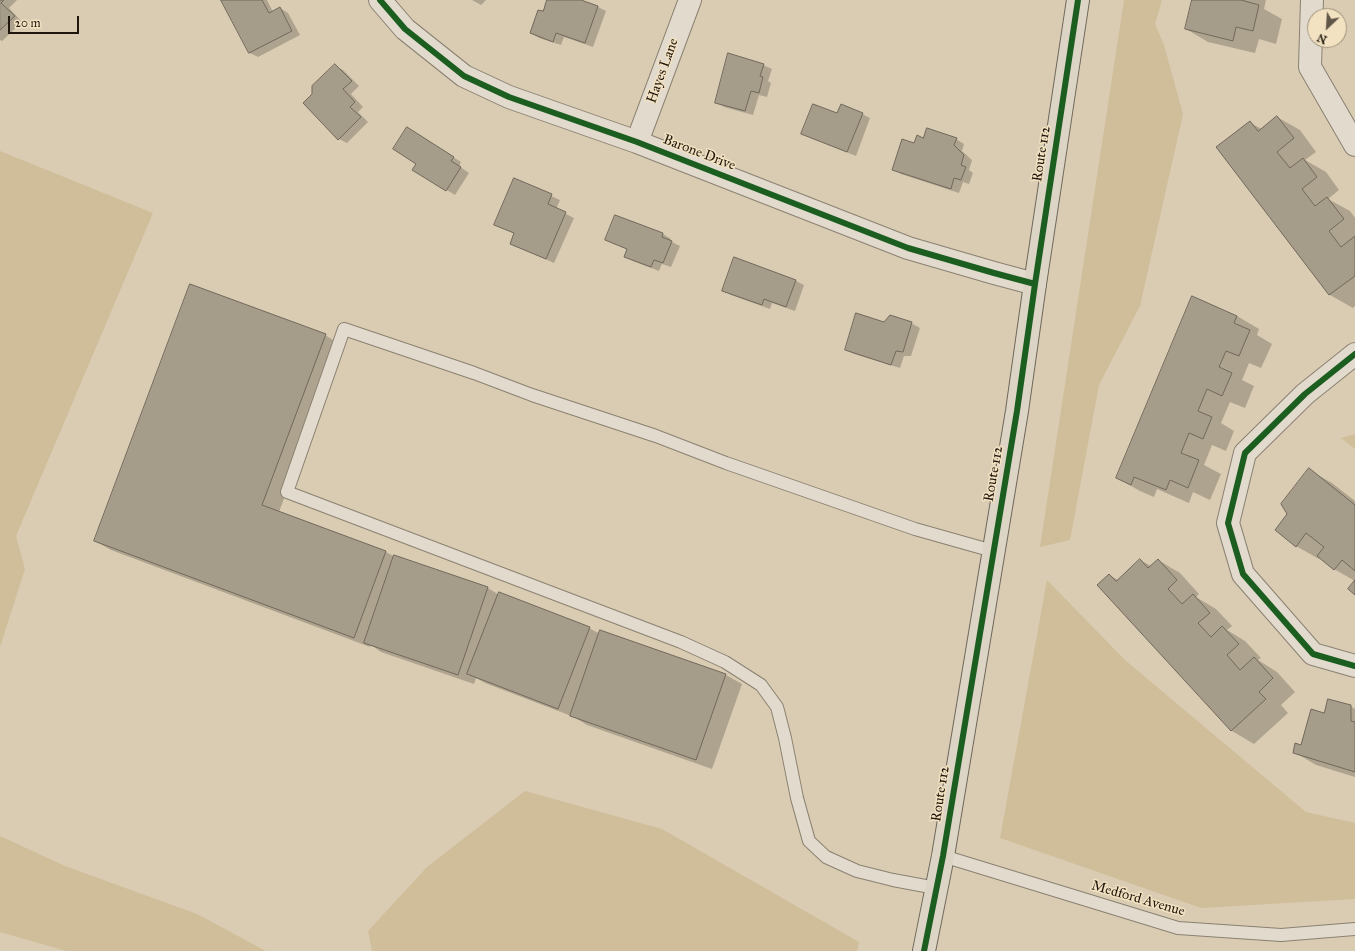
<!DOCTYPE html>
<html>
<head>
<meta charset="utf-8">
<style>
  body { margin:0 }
  #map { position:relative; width:1355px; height:951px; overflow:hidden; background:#daccb2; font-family:"IM FELL Great Primer",serif }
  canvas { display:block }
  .north { position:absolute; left:1307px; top:8px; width:40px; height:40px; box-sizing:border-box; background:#f2e2c2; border:1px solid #9e917a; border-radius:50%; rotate:205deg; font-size:11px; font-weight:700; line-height:16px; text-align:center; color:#1f170d }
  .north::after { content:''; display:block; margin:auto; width:14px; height:18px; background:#605647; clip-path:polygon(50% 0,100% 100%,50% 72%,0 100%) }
  .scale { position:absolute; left:8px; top:16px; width:71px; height:18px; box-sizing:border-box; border:2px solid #1f170d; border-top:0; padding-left:5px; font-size:12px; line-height:14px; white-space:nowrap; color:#1f170d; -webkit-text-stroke:3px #f2e2c2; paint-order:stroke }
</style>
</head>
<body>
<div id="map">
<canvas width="1355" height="951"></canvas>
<div class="north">N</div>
<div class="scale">20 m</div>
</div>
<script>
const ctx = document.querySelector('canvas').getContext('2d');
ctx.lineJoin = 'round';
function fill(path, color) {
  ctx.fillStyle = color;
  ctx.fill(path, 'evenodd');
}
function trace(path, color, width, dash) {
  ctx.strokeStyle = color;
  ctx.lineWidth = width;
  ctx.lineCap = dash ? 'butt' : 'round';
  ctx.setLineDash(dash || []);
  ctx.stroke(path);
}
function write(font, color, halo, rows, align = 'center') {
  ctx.font = font + ' "IM FELL Great Primer",serif';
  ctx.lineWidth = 3;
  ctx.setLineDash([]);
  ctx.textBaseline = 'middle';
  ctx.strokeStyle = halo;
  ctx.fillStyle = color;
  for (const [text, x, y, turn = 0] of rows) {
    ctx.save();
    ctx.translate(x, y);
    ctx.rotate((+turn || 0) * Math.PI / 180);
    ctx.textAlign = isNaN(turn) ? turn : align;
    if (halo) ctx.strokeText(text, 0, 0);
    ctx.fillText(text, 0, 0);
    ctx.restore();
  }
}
const green = new Path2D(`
  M1124,0H1162L1155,24L1164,45L1183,114L1140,306L1099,385L1070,540L1040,547Z
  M0,151L153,213L16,536L25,569L0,647Z
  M1355,434V449L1341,438Z
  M1047,580L1125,660L1306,812L1355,823V899L1201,908L1000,838Z
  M525,791L662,829L859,942L857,951H372L368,931L427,867Z
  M0,836L65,866L197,914L266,951H66L0,932Z`);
const shadow = new Path2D(`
  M0,0H17L9,8L22,22L2,41L0,40Z
  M222,0H267L273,12L280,8L288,13L300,35L258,57L250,53Z
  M472,0H486L481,5Z
  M548,0H578L598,7L606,11L593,47L564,37L561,45L539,38L531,33L544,13Z
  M1193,0H1266L1264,9L1282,19L1276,44L1259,39L1255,53L1208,42L1186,29Z
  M763,65L772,69L768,81L771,83L767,97L759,95L753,115L724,107L716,102Z
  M335,66L343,70L359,86L351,94L363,107L358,112L368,122L347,143L339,139L313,95Z
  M838,114H862L870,118L856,156L811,138L803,134Z
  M1277,117L1300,130L1316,152L1305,160L1326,172L1339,190L1328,199L1350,211L1355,218V306L1353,308L1330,295L1218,147L1250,123L1262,129Z
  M415,133L461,162L459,166L469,173L455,195L414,170L417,164Z
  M924,139H956L964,144L962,151L972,160L969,170L973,173L969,184L963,182L959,193L901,174L893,169L915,144Z
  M514,179L560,200L556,209L574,218L554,263L511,244L515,234L495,224Z
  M616,216L663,234L671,239L670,241L680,246L671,267L662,264L659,271L633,261L625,256L628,250L607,240Z
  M735,258L796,281L804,285L795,311L772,303L770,309L731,295L723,290Z
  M1237,316L1259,329L1257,335L1272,344L1261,368L1249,363L1242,380L1254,386L1245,408L1230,402L1221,423L1234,431L1226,451L1212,445L1204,465L1221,474L1210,500L1193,492L1189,503L1157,489L1154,497L1140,491L1117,478Z
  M885,323H911L920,328L911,356H904L900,368L854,354L846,350Z
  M325,335L341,345L279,512L386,552L395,557L488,588L499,595L589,628L600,634L726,675L742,684L712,769L587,725L574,717L485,683L476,678L474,684L381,652L371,645L370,647L111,550L95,541Z
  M1309,470L1332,483L1355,501V581L1334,569L1320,558L1319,559L1296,546L1288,515Z
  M1140,560L1151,566L1158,560L1180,573L1199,594L1196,597L1216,609L1232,626L1227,630L1245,641L1261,658L1258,660L1277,672L1295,692L1281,705L1288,713L1254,744L1232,731L1099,585L1109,575L1118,580Z
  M1350,706L1355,709V777L1316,765L1294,752L1301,746L1325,714Z`);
const building = new Path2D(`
  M0,0H4L1,3L15,16L0,30Z
  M221,0H262L269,13L280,7L292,31L249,53Z
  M547,0H581L598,6L585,43L556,33L553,42L530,33L538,10L543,11Z
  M1192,0H1241L1259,5L1253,31L1236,27L1233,41L1185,29Z
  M728,53L764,64L760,76L763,77L759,93L751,91L745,111L715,103Z
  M335,64L352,81L343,89L355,102L350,107L361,117L338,140L303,103L312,94V86Z
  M813,104L837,113L841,104L863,113L847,152L801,134Z
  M1277,116L1294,138L1277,152L1290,168L1303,158L1317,177L1302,189L1315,206L1327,197L1344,219L1329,231L1341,247L1355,236V276L1329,295L1216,147L1250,121L1258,131Z
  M407,127L454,157L451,161L461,167L446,191L412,170L416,164L393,149Z
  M927,128L957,138L954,145L964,155L961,165L966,167L961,180L954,178L951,189L892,170L902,139L914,143L917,135L923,138Z
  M514,178L552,194L548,204L566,212L546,259L510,244L514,233L494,225Z
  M615,215L663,233L662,237L672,241L663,263L654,260L651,267L624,257L627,249L605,240Z
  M734,257L796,280L786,307L764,299L762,305L722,291Z
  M190,284L326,334L262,505L386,551L354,638L94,541Z
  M1192,296L1237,316L1234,323L1250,330L1239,356L1226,351L1219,367L1232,373L1222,396L1207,389L1198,411L1212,417L1203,439L1189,433L1181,453L1199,460L1188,488L1170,480L1166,490L1134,477L1131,485L1116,478Z
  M856,313L884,322L890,315L912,322L903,352L896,351L891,365L845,350Z
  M1309,468L1355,505V571L1342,560L1334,570L1317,556L1324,547L1306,533L1296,547L1275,530L1287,514L1281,504Z
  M394,555L488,587L458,675L364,643Z
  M1140,559L1148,568L1158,559L1177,580L1168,589L1182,604L1193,594L1210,613L1198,623L1211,637L1222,626L1239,644L1227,655L1240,670L1254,657L1273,678L1259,692L1266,699L1231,731L1097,585L1109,574L1116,581Z
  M1355,580V595L1348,589Z
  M499,592L590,627L558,709L467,674Z
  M600,630L726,674L696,760L570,716Z
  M1328,699L1351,705V721L1355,722V772L1293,753L1295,743L1301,745L1311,709L1324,713Z`);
const service = new Path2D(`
  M943,856L1178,928L1281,935L1355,929
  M936,888L893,880L857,871L826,857L809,841L797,798L785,738L777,707L761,685L725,662L681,642L287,492L344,329L474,373L532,395L656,436L726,463L915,529L993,551`);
const minor = new Path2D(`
  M380,0L405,29L464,76L509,97L637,142L908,248L994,273L1035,284
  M1312,0L1310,67L1355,145
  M637,142L690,0
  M1355,354L1305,394L1245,453L1228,523L1243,574L1313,654L1355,666`);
const primary = new Path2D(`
  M924,951L943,856L1017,411L1035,284L1078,0`);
const cycleway = new Path2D(`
  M380,0L405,29L464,76L509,97L637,142L908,248L994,273L1035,284
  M1355,354L1305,394L1245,453L1228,523L1243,574L1313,654L1355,666
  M924,951L943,856L1017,411L1035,284L1078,0`);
const streetNames = [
  ["Hayes Lane",663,71,-70],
  ["Barone Drive",699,153,21],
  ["Route 112",1042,154,-81],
  ["Route 112",994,474,-80],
  ["Route 112",941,794,-81],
  ["Medford Avenue",1138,899,16]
];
fill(green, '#d0be9b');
fill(shadow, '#0003');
fill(building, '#a59c8a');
trace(building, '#70685b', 1);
trace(service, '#8a8171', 14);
trace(minor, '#8a8171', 24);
trace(primary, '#70685b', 24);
trace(service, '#e1dacd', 12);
trace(minor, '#e1dacd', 22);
trace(primary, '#dcd4c5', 22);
trace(cycleway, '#1b5e20', 6);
write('14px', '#1f170d', '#f2e2c2', streetNames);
</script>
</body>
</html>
